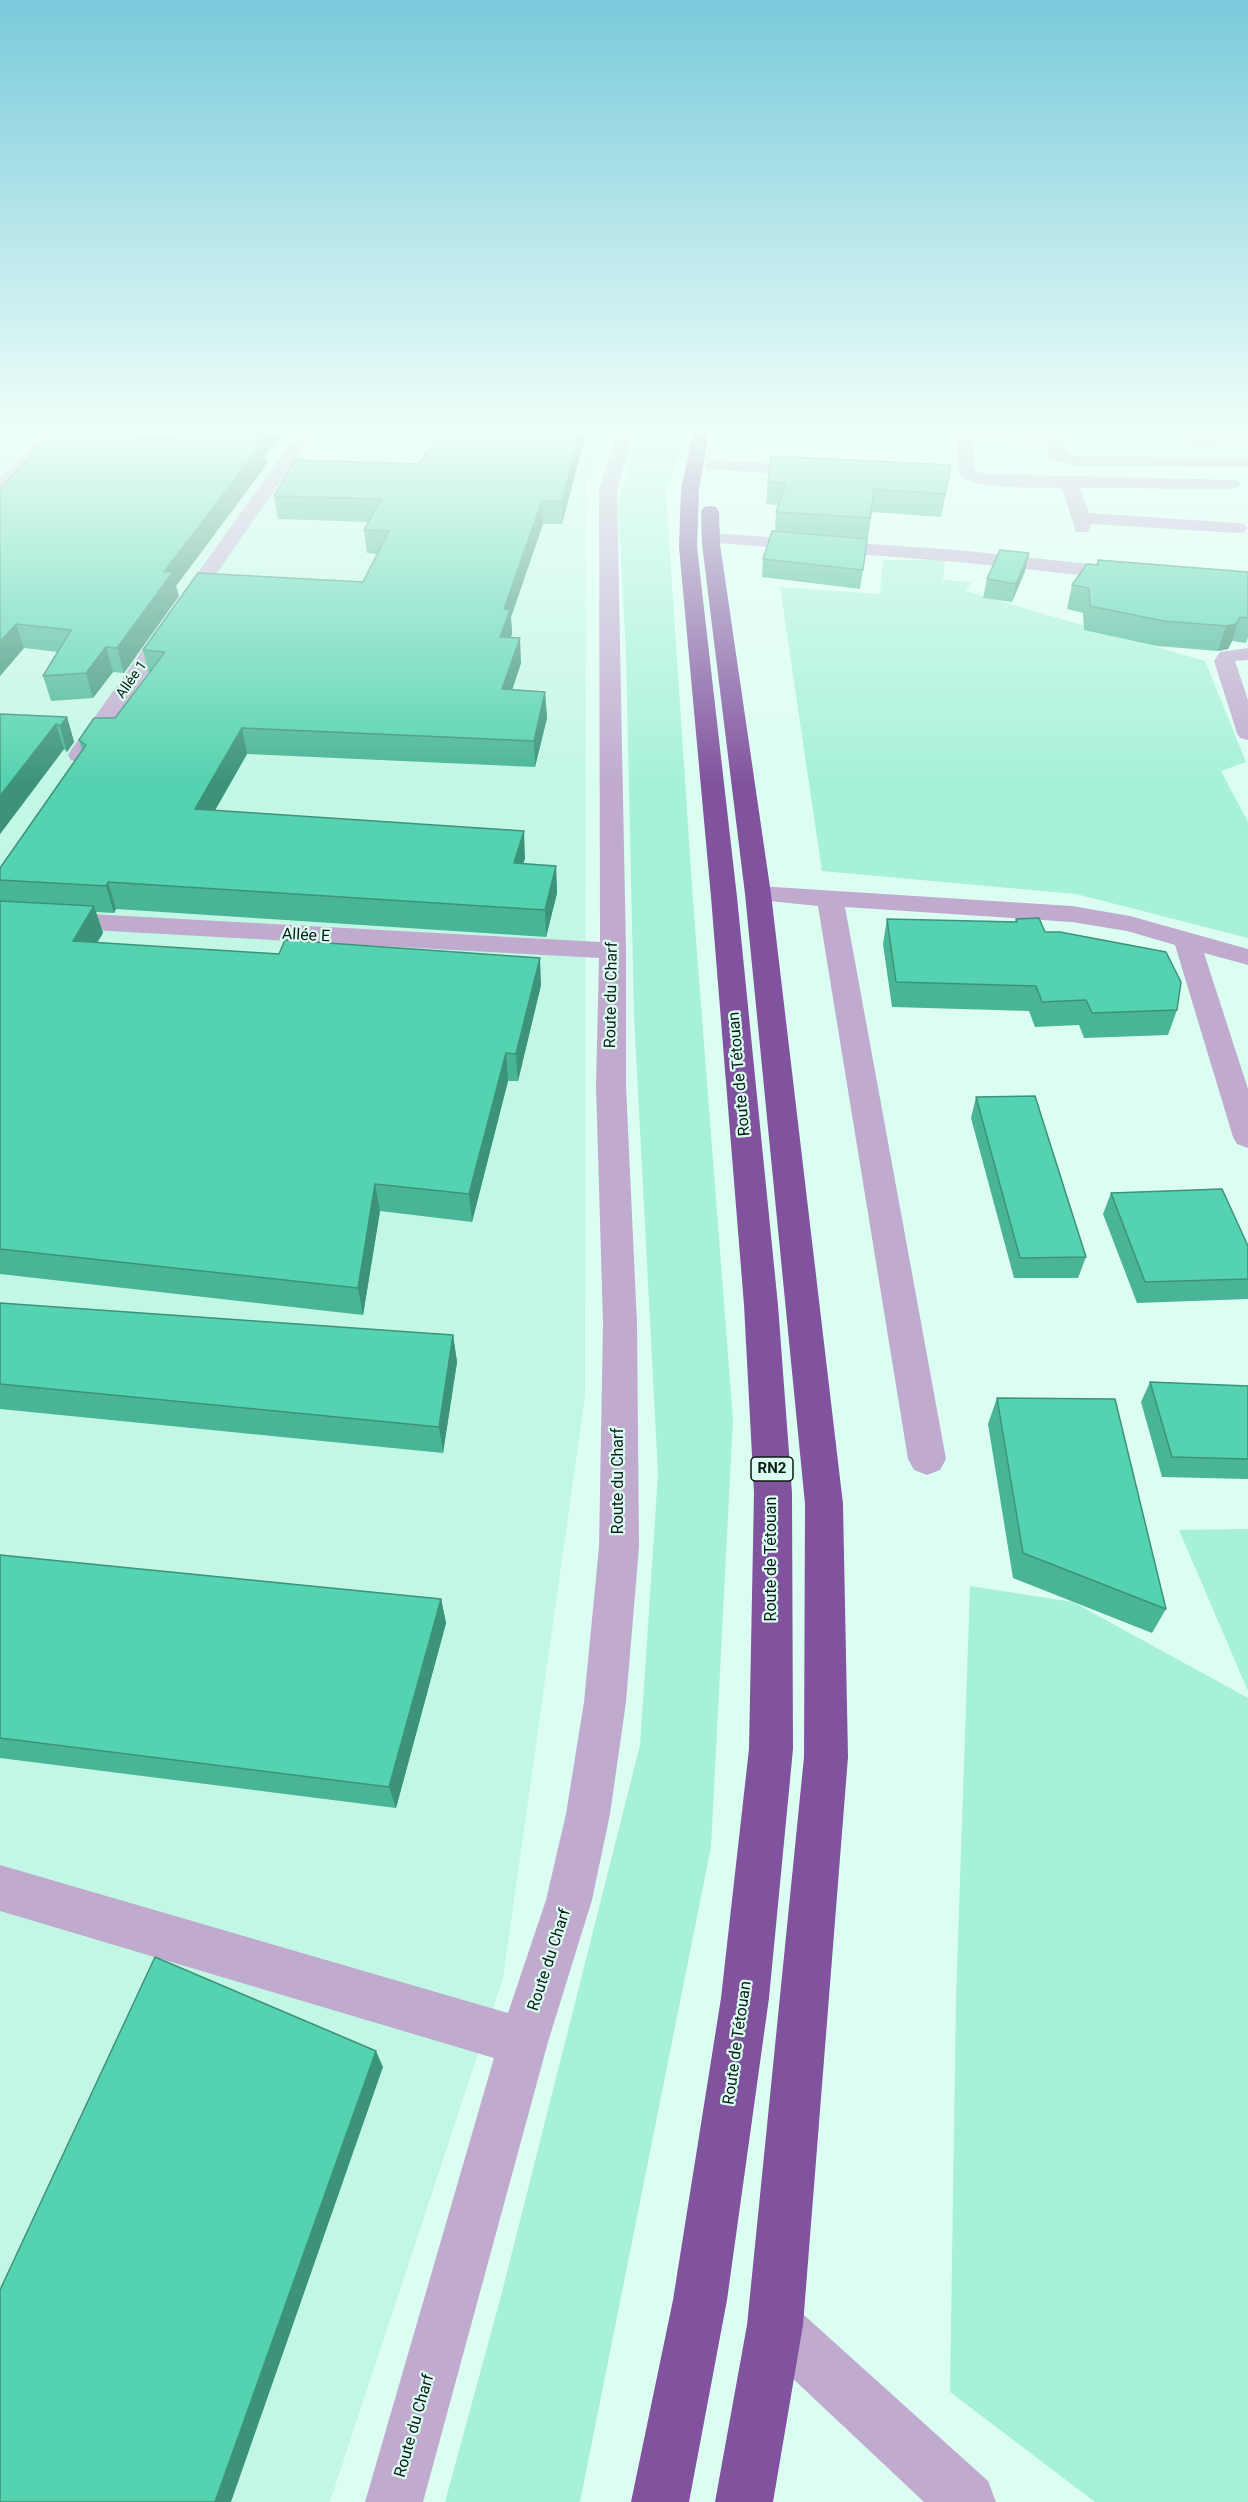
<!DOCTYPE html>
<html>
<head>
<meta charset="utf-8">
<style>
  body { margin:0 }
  canvas { display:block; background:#dcfef2 }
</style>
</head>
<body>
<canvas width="1248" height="2502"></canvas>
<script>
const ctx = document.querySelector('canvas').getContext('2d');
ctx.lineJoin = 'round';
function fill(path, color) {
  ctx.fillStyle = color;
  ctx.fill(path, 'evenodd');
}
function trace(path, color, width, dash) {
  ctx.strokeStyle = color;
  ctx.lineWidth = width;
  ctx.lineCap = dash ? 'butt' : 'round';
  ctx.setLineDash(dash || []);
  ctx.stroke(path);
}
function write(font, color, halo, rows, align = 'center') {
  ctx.font = font + ' Roboto,sans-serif';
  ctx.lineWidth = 4.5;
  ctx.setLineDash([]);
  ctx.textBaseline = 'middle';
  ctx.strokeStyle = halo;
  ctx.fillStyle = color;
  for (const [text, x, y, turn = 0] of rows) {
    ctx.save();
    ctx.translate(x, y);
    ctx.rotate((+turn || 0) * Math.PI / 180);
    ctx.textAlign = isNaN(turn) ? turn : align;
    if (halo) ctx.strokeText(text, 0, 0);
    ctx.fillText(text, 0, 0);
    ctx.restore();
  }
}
const built = new Path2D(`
  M0,433H606L586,479L585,1397L503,1978L330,2502H0Z`);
const green = new Path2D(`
  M640,433H686L666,493L693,900L733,1419L711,1847L580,2502H445L502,2292L640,1745L658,1474L634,1016L626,653L618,504Z
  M883,560H945L943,580L971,582L966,591L1205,661L1246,762L1221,771L1248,822V938L1076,894L822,871L780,587L880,594Z
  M1248,1529V1691L1179,1530Z
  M970,1586L1073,1602L1248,1698V2502H1095L950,2392L956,1998Z`);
const minor = new Path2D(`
  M48,433H65L6,492L0,493V478Z
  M298,433H314L87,760L79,762L71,760L68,755L71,750Z
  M617,433H633L617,490L626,951V1086L637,1323L639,1547L626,1702L610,1814L592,1900L548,2042L423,2502H365L494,2058L0,1911V1865L508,2013L546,1900L566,1814L584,1702L599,1547L603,1323L596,1086L599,958L0,925V909L600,942L599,490Z
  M958,433H1058L1066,438L1065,452L1075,456L1248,457V467L1072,466L1050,458L1048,454L1049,443L973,439L974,470L984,474L1237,480L1240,484L1237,488L1231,489L1080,488L1089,513L1238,523L1244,524L1247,528L1244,532L1238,533L1091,524L1088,532H1076L1062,488C1039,487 971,491 958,473Z
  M1248,433V443L1193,445L1185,440L1193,435Z
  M713,460L813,466L819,467L821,471L819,475L813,476L707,469L705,465Z
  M710,533L958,550L1127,568L1134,570L1137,574L1134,578L1127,580L958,562L704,542L701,538L704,534Z
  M1248,648V660L1235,661L1248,700V740L1240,738L1237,733L1214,661L1220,652Z
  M758,886L1072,906L1130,916L1248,949V965L1204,953L1248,1089V1148L1237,1144L1233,1137L1175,945L1127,931L1072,922L845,907L946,1459L940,1470L927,1475L914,1470L908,1459L818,906L749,899L745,894L749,889Z
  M775,2297L794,2306L988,2481L996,2502H924L756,2344L747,2325L756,2306Z`);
const highway = new Path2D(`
  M693,433H709L699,489L697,547L737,897L778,1305L792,1493L793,1749L769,1998L727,2300L689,2502H631L673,2300L721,1998L749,1749L754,1493L744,1305L711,897L679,547L681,489Z
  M710,506L716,507L719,511L720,544L771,894L843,1504L848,1757L803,2325L773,2502H715L747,2325L804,1757L805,1504L745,894L702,544L701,511L704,507Z`);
const wall = new Path2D(`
  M584,441L562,524H543L511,617L512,634L510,638L521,663L512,690L545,692L547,718L535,767L247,754L215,810L525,858L523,864L556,866L557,893L546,937L116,909L114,913L96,912L103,933L97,942L541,985L518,1081H508L472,1222L380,1211L363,1315L0,1274V868L82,750L79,740L115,718L149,674L143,650L363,582L377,554L367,553L364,530L369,522L278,519L274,496L418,464Z
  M265,457L267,464L176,586L179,596L124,673L113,672L93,698L51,701L43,676L58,652L24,648L0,676V489Z
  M768,482L947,487L941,517L872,512L860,589L762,577L763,559L775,532L776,512L779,505L766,504Z
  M1098,560L1248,572V637L1246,643L1232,641L1228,649L1218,651L1157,646L1084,630L1083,613L1067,609L1072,585L1097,565Z
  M1025,571L1012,602L983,598L987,579Z
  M0,714L67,717L74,742L67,752L64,749L0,834Z
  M887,919L1015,922L1016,919L1045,932L1177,1010L1168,1035L1084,1038L1079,1025L1035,1027L1029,1011L892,1007L883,944Z
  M976,1097L1086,1257L1078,1278H1014L971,1118Z
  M1111,1193L1248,1246V1299L1137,1303L1103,1214Z
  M0,1303L453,1335L457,1362L443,1453L0,1409Z
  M1150,1382L1248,1386V1479L1162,1477L1141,1402Z
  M997,1398L1166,1609L1152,1633L1013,1578L988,1424Z
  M0,1555L441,1599L446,1623L396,1808L0,1758Z`);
const shadedWall = new Path2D(`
  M264,433H284L265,457L267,464L176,586L179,596L124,673L117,648L164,572Z
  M580,433H584V441L562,524V501Z
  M951,465L947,487L941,517L945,494Z
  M542,501L543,524L511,617L512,634L502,662L500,637L504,609Z
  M1029,553L1025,571L1012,602L1016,584Z
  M1240,617L1232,641L1228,649L1218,651L1226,626Z
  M16,624L24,648L0,676V642Z
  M520,638L521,663L504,714L502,689Z
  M106,647L113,672L93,698L86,673Z
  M545,692L547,718L535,767L534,741Z
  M67,717L74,742L67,752L60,726Z
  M56,724L64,749L0,834V796Z
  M242,728L247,754L201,835L195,809Z
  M524,831L525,858L516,890L514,863Z
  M556,866L557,893L546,937L545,910Z
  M108,882L116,909L114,913L106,886Z
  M94,906L103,933L82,968L73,941Z
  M540,958L541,985L518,1081L516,1054Z
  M506,1053L508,1081L472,1222L469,1194Z
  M375,1184L380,1211L363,1315L358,1288Z
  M453,1335L457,1362L443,1453L439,1427Z
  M441,1599L446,1623L396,1808L389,1787Z
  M376,2051L383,2067L231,2502H215Z`);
const building = new Path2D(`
  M182,433H264L257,441L263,442L164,572H173L117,648L106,647L86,673L43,676L71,630L16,624L0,642V489L54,434L177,438Z
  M442,433H580L562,501H542L504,609L510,610L500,637L520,638L502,689L545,692L534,741L242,728L195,809L524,831L514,863L556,866L545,910L108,882L106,886L0,880V868L86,745L79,740L94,718H115L165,652L143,650L198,573L363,582L389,531L364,530L381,499L274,496L295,460L418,464Z
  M771,456L951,465L945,494L874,489L870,518L776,512L786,483L768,482Z
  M772,531L867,539L863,570L763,559Z
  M1000,550L1029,553L1016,584L987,579Z
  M1098,560L1248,572V618L1240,617L1236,624L1226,626L1164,621L1090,606L1089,588L1072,585L1087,564L1098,565Z
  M0,714L67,717L60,726L56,724L0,796Z
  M0,901L94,906L73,941L279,954L285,940L540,958L516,1054L506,1053L469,1194L375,1184L358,1288L0,1249Z
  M1039,918L1045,932H1060L1166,952L1181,982L1177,1010L1092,1013L1086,1000L1042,1002L1036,986L896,982L887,919L1017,922L1016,919Z
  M1035,1096L1086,1257L1020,1258L976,1097Z
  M1222,1189L1248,1246V1279L1145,1282L1111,1193Z
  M0,1303L453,1335L439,1427L0,1384Z
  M1150,1382L1248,1386V1459L1172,1457Z
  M997,1398L1115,1399L1166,1609L1023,1553Z
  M0,1555L441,1599L389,1787L0,1738Z
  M155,1957L376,2051L215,2502H0V2290Z`);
const farStreetnames = [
  ["Allée 1",132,680,-55]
];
const shields = [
  [772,1469,42]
];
const shieldNames = [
  ["RN2",772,1469]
];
const streetNames = [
  ["Allée E",306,936,3],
  ["Route du Charf",612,995,-89],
  ["Route de Tétouan",740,1074,-95],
  ["Route du Charf",619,1481,-90],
  ["Route de Tétouan",772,1559,-90],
  ["Route du Charf",550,1960,-72],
  ["Route de Tétouan",738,2043,-82],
  ["Route du Charf",415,2426,-74]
];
fill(built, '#c3f7e5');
fill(green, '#a7f1d9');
fill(minor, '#c0abcf');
fill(highway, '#81539e');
fill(wall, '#49b596');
fill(shadedWall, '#3c937a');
fill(building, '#55d2af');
trace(building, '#3c937a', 1.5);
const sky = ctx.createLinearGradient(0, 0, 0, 783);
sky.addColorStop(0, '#79cadb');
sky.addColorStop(0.55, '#effff9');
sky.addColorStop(1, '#effff900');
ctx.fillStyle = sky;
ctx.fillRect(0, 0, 1248, 783);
write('14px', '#0a1a15', '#dcfef2', farStreetnames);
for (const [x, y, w] of shields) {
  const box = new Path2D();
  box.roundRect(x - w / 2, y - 12, w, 24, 4.5);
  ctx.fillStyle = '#dcfef2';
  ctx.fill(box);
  trace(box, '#0a1a15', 1.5);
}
write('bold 15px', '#0a1a15', null, shieldNames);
write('16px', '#0a1a15', '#dcfef2', streetNames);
</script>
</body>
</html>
